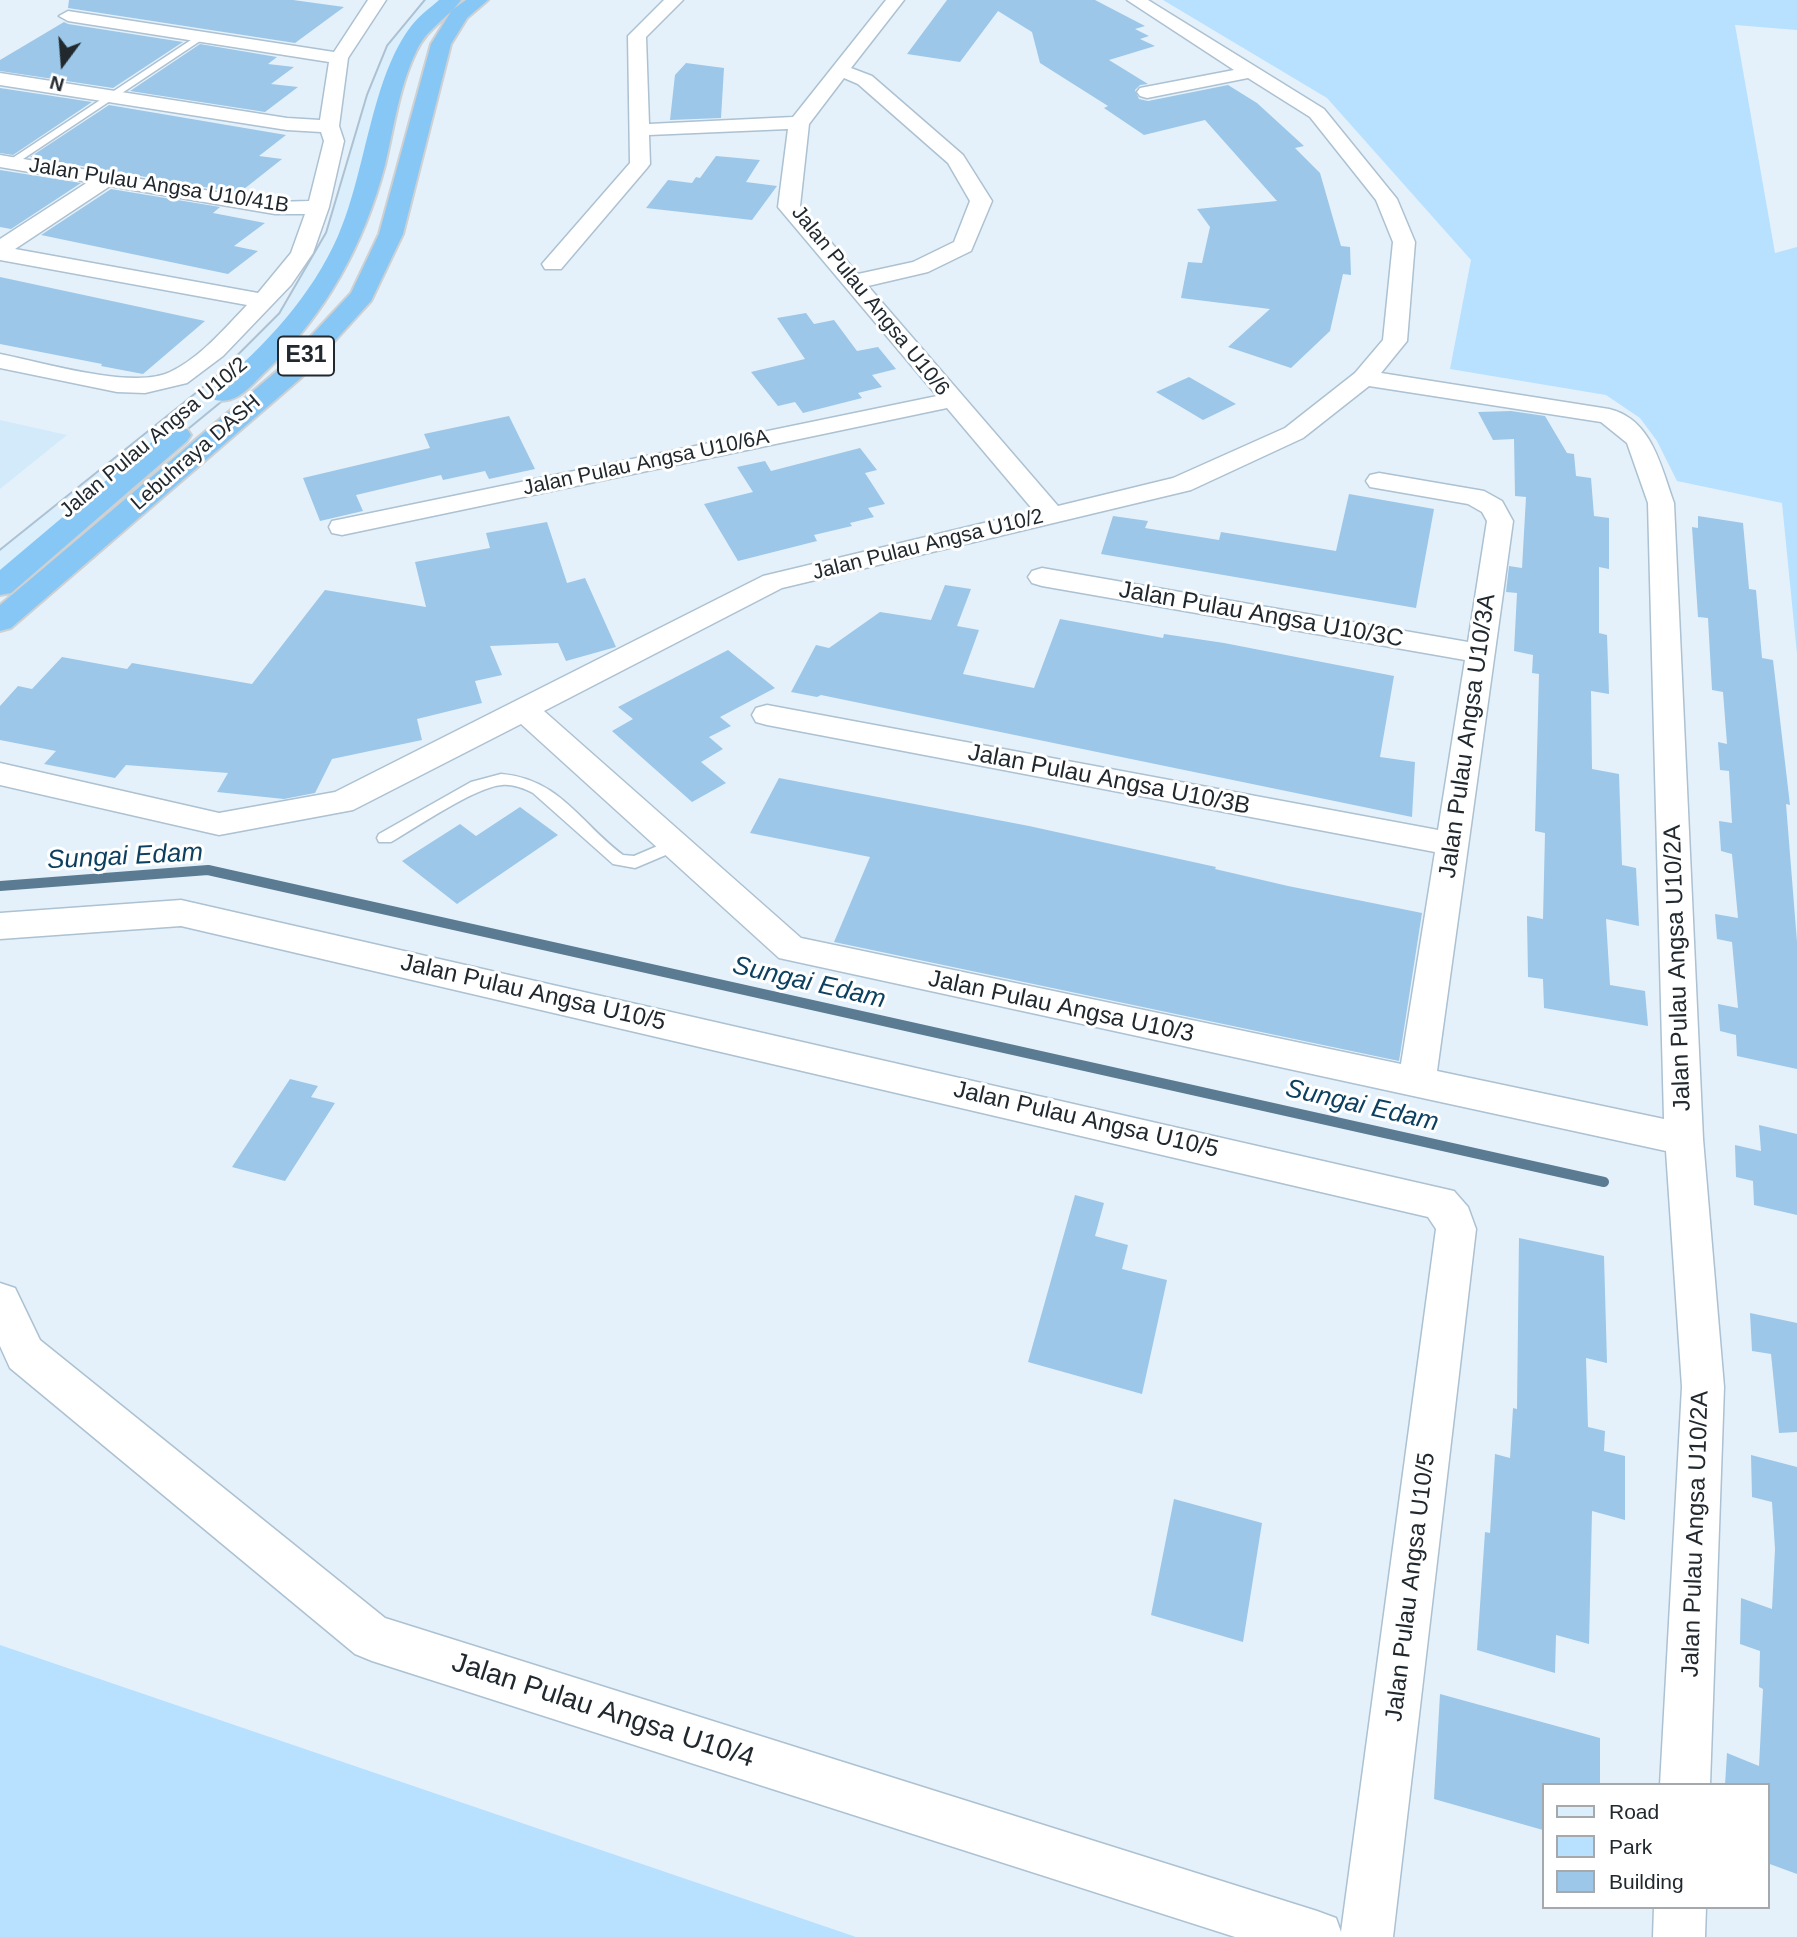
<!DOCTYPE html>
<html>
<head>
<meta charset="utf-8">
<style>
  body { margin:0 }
  #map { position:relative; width:1797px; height:1937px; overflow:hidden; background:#e4f1fb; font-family:Arial,sans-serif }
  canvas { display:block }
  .legend { position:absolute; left:1542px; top:1783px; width:228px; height:126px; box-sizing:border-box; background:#fff; border:2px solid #a6a9ac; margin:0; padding:9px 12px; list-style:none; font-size:21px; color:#21292f }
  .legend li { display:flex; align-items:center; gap:14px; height:35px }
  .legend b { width:35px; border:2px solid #a6a9ac }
  .north { position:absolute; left:28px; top:28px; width:70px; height:70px; -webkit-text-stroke:5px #fff; paint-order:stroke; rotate:196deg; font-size:19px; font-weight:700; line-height:28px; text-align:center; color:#21292f }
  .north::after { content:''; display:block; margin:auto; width:24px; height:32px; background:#21292f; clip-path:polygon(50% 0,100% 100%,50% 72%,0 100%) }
</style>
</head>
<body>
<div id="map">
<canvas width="1797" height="1937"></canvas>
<ul class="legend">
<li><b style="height:9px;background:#dbeefc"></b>Road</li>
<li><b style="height:19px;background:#b8e0ff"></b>Park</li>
<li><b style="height:19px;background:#9cc7e8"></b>Building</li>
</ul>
<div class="north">N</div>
</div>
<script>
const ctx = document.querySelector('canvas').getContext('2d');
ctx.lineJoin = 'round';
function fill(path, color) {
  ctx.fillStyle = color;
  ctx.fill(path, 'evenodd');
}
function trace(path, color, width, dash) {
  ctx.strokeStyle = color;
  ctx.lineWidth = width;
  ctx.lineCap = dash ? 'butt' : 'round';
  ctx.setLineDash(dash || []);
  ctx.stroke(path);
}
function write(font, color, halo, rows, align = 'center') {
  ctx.font = font + ' Arial,sans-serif';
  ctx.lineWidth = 6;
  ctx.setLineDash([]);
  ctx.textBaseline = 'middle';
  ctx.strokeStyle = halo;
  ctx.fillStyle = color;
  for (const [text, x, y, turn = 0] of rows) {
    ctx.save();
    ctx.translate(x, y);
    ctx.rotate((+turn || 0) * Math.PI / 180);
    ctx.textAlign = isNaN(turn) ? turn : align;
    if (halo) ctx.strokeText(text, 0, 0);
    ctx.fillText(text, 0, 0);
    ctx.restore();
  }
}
const built = new Path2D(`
  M0,420L67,435L0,489Z`);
const green = new Path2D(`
  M1163,0H1797V30L1735,25L1775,253L1797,247V654L1782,503L1677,481L1657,441L1640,418L1606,395L1450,369L1471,260L1327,98Z
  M0,1645L856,1937H0Z`);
const stream = new Path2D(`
  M0,886L208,870L1604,1182`);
const building = new Path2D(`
  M69,0H293L344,7L295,43L68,8Z
  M947,0H1095L1145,26L1135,29L1149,36L1140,39L1155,46L1109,60L1148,84L1140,85L1135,90L1139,99L1148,101L1228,85L1257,103L1304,146L1295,148L1320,173L1341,246L1350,247L1351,275L1343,274L1330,331L1291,368L1228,347L1270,309L1181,298L1188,262L1202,263L1210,227L1197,209L1277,201L1205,120L1144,135L1104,108L1108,106L1040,63L1032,32L998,11L960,62L907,54Z
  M64,22L68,24L183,42L113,88L0,71V60Z
  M200,44L277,57L268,64L294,67L271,84L298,87L265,112L130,91Z
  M686,63L724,68L721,118L670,120L675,75Z
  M0,88L92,102L13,155L0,153Z
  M109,105L286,135L259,156L282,159L239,193L30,157Z
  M716,156L760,160L746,182L777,186L752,220L646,208L668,180L692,183L696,177L700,178Z
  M0,170L81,183L11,229L0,227Z
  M111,189L220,207L213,213L265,223L234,246L258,251L228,274L41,235Z
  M0,277L205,321L143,374L101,366L102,364L0,344Z
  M806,313L814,324L834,320L857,351L878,347L896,369L872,375L882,387L858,393L862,398L803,413L795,402L778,406L751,372L805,359L777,318Z
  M1189,377L1236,404L1203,420L1156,392Z
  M1511,411L1545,416L1567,453L1574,454L1576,476L1591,478L1594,516L1609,518V569L1599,567V633L1607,635L1609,694L1591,691L1592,769L1619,774L1622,865L1636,868L1639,926L1606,919L1610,985L1645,991L1648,1026L1544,1008L1543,979L1528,977L1527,916L1543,919L1545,833L1535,831L1539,674L1532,673L1533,655L1514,651L1517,593L1506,592L1509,566L1522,568L1526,497L1515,496L1514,439L1493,440L1478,412Z
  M509,416L535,469L489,479L485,471L443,480L441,475L356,495L363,511L320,521L303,478L430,448L424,434Z
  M860,448L877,470L865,473L885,504L868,508L874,517L850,523L852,526L814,535L817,541L738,561L704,504L753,492L737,467L765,461L771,471Z
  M1349,494L1434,509L1416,608L1101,554L1113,516L1148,521L1145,528L1219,540L1221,532L1336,551Z
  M1698,516L1743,523L1749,589L1756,590L1762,658L1773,660L1790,805L1786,804L1797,942V1069L1737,1056L1736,1035L1720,1031L1718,1004L1738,1008L1732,942L1717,939L1715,914L1738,918L1732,854L1721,851L1719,821L1732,823L1729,771L1720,770L1718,742L1727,744L1723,692L1712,690L1708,618L1698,617L1692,527L1698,528Z
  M547,522L567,583L585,578L616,647L566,661L558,643L490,646L502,675L475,681L482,703L417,719L422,740L332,759L315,793L284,799L217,792L228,773L126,765L115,778L44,764L56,751L0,740V706L18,686L32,689L62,657L127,669L132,663L252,684L325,590L426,607L415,562L490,548L486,533Z
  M945,585L971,589L957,626L979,630L963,674L1034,688L1060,619L1163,638L1164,634L1224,643L1394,676L1380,757L1415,762L1412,817L821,695L817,697L791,692L816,645L829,648L880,612L931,620Z
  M728,650L775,688L720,717L731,726L709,737L723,749L701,762L726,783L692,802L612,731L633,719L618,707Z
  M779,778L1029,826L1216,867L1215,869L1288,886L1422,913L1399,1061L834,942L870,857L750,833Z
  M520,807L558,835L457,904L402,861L460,824L476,836Z
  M290,1079L318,1086L311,1097L335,1103L285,1181L232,1167Z
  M1759,1125L1797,1134V1215L1754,1205L1753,1181L1736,1177L1735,1145L1761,1151Z
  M1075,1195L1104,1203L1095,1236L1128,1245L1122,1269L1167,1280L1142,1394L1028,1362Z
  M1519,1238L1604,1256L1607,1363L1586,1358L1588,1427L1605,1431L1604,1451L1625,1456V1520L1592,1511L1589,1644L1556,1635L1555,1673L1477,1650L1485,1532L1490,1533L1495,1454L1510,1458L1513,1408L1517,1409Z
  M1750,1313L1797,1323V1432L1779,1433L1771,1354L1752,1351Z
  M1751,1455L1797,1467V1874L1767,1863V1785H1725L1727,1753L1759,1766L1763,1689L1759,1687L1760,1651L1740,1644L1741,1598L1772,1609L1775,1549L1772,1502L1752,1497Z
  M1174,1499L1262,1523L1243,1642L1151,1615Z
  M1440,1694L1600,1738V1785H1543V1830L1434,1799Z`);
const lane = new Path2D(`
  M200,34L205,37L203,39L14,165L5,163Z
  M501,774C560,779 579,822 623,855L634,856L674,839L682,845L680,849L635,868L613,864L533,793C523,788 513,784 502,785C475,787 417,827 391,842H379L377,838L379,834L471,782Z`);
const street = new Path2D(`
  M368,0H386L348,58L339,126L344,141L329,207L313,253L291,285L223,356L187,383L145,393L117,392L0,368V354C41,362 133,390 170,372C200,358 225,328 247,305L0,260V239L88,182L0,167V155L275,202L309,201L324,141L321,132L287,130L0,85V73L287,118L320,120L329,62L68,21L59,16L68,11L334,52ZM110,186L275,214H305L291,253L258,293L15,249Z
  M664,0H683L646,37L649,124L793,117L886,0H904L851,68L872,76L963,155L992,201L971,251L928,272L868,286L1058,506L1173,478L1285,428L1355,373L1383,340L1393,242L1376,200L1310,117L1248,78L1147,98L1140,96L1137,92L1140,88L1234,70L1127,0H1148L1324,109L1397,199L1415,242L1407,341L1381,373L1609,409C1652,419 1661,467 1674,503L1703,1139L1724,1387L1710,1785H1660L1682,1387L1666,1151L779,958L521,724L353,810L219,835L0,785V763L219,813L335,792L763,576L1034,511L947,408L342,535L332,533L329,527L332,521L342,519L937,396L778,207L788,129L649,135L650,164L647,168L561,269H545L542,264L630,163L628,36ZM844,78L858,84L948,163L970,201L954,242L913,262L858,274L800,206L809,124ZM1369,386L1601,422L1627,443L1648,503L1664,1119L1437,1071L1513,521L1502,501L1484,491L1379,473L1370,475L1366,481L1370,487L1468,504L1482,512L1487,521L1468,642L1042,568L1032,571L1028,577L1032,583L1042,586L1465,660L1438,830L767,705L756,708L752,715L756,722L767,725L1435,852L1401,1064L801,938L544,711L782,588L1191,490L1303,438Z
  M181,900L1454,1191L1468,1207L1476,1229L1393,1937H1235L372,1661L355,1654L10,1368L0,1346V1283L15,1288L40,1340L385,1618L1317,1911L1336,1918L1341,1932L1436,1229L1428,1217L181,926L0,939V913Z
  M1654,1907H1706L1705,1937H1653Z`);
const secondary = new Path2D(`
  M426,0H446L408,47L390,95L351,233L299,323L234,390L11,573L0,575V551L216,378L280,314L327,233L368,95L388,46Z`);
const highway = new Path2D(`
  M439,0H461C447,19 426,29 416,52C399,87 394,127 385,165C364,244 327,313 267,370C252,384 238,405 215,400L211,394L215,388C266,345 311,297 338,236C366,173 371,77 412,25C420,15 430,8 439,0Z
  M466,0H488L467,18L451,44L403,234L371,301L302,377L11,628L0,631V605L284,365L351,293L379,234L431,44L452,10Z
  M177,427L187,429L191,435L187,441L11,593L0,595V570L167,429Z`);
const farStreetnames = [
  ["Jalan Pulau Angsa U10/41B",159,186,9],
  ["Jalan Pulau Angsa U10/6",870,301,51],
  ["Jalan Pulau Angsa U10/2",154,438,-40],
  ["Lebuhraya DASH",196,453,-41],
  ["Jalan Pulau Angsa U10/6A",646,463,-12],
  ["Jalan Pulau Angsa U10/2",928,545,-14]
];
const shields = [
  [306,356,56]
];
const shieldNames = [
  ["E31",306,356]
];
const streetNames = [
  ["Jalan Pulau Angsa U10/3C",1261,615,10],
  ["Jalan Pulau Angsa U10/3A",1468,736,-82],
  ["Jalan Pulau Angsa U10/3B",1109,780,11],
  ["Jalan Pulau Angsa U10/2A",1678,968,-92],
  ["Jalan Pulau Angsa U10/5",533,993,13],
  ["Jalan Pulau Angsa U10/3",1061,1007,12],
  ["Jalan Pulau Angsa U10/5",1086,1120,13],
  ["Jalan Pulau Angsa U10/2A",1696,1534,-88],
  ["Jalan Pulau Angsa U10/5",1411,1587,-83]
];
const waterNames = [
  ["Sungai Edam",125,857,-3],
  ["Sungai Edam",809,983,13],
  ["Sungai Edam",1362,1106,13]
];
const nearStreetnames = [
  ["Jalan Pulau Angsa U10/4",603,1711,18]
];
fill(built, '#d3eafb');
fill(green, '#b8e0ff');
trace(stream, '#5b7b92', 10);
fill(building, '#9cc7e8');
trace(lane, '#acc1d1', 3);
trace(street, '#acc1d1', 3);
trace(secondary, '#acc1d1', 4);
trace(highway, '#ced0d1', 4);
fill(lane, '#fff');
fill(street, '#fff');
fill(secondary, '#dbeefc');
fill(highway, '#87c7f5');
write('21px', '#21292f', '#fff', farStreetnames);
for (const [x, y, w] of shields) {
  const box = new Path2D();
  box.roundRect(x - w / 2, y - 19.5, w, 39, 5);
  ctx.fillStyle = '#fff';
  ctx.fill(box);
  trace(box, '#21292f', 2);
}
write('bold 23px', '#21292f', null, shieldNames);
write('24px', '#21292f', '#fff', streetNames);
write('italic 26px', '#0c4060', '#fff', waterNames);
write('28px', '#21292f', '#fff', nearStreetnames);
</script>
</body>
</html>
